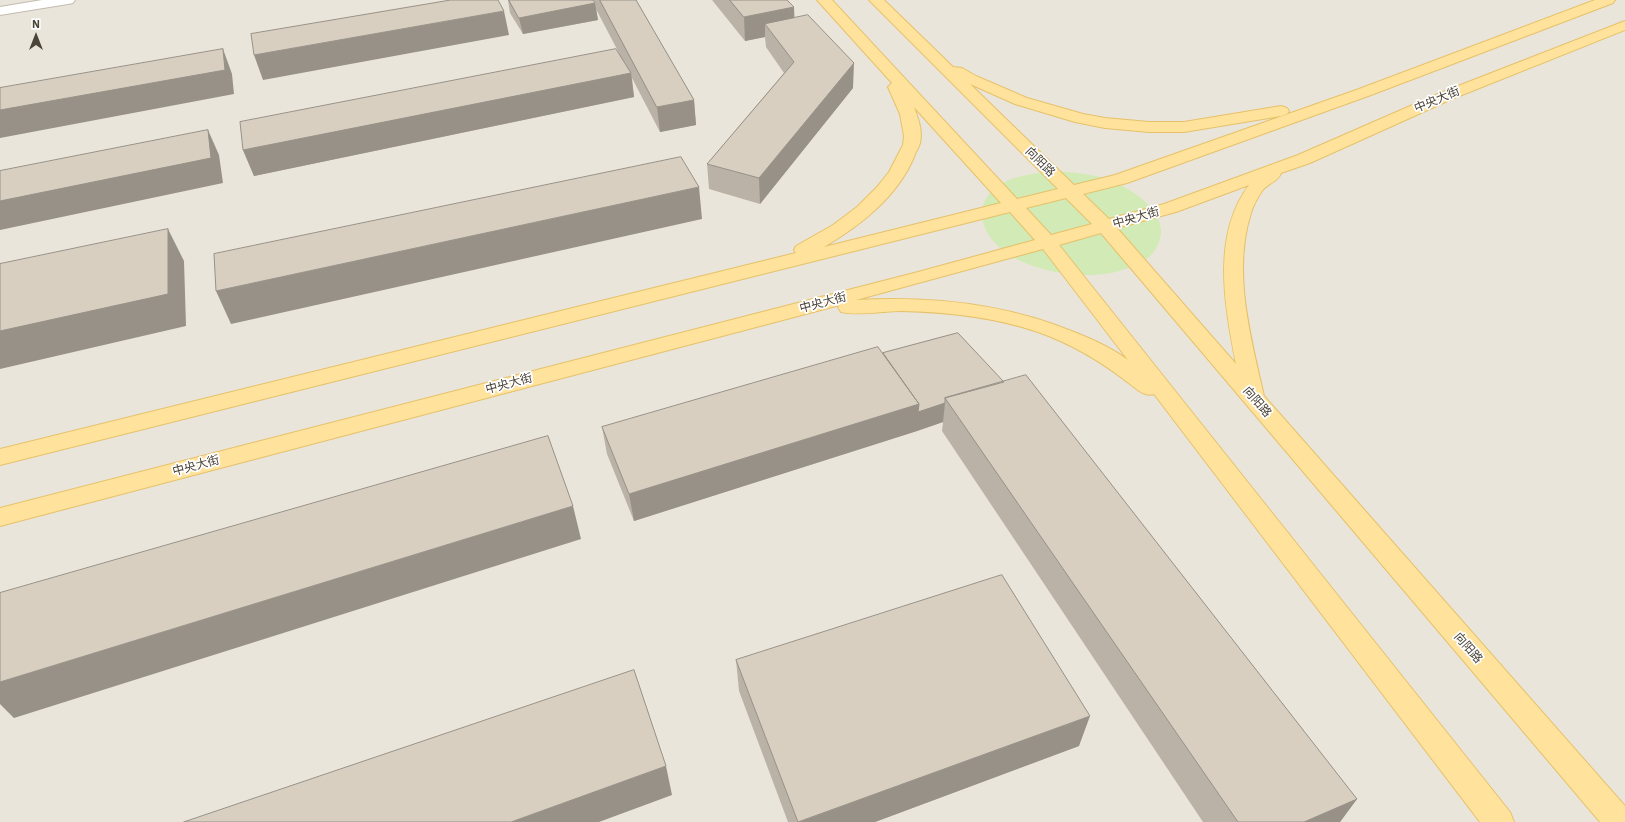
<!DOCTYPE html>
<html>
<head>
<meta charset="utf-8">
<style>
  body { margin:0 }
  #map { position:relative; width:1625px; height:822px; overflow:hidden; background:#f6f3ec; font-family:"IBM Plex Sans",sans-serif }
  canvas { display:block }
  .north { position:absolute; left:16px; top:16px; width:40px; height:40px; -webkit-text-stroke:3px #fff; paint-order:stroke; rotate:0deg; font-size:11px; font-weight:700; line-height:16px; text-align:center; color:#4b4439 }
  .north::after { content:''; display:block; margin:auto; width:14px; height:18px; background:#4b4439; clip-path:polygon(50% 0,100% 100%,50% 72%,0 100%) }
</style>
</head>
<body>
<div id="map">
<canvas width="1625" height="822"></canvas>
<div class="north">N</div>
</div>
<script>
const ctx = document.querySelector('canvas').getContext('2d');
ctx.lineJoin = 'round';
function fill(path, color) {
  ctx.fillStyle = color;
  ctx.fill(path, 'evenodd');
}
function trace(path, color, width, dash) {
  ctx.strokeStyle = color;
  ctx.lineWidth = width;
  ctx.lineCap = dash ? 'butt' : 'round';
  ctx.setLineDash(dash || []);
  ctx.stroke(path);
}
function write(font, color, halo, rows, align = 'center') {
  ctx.font = font + ' "IBM Plex Sans","Noto Sans SC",sans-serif';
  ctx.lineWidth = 3.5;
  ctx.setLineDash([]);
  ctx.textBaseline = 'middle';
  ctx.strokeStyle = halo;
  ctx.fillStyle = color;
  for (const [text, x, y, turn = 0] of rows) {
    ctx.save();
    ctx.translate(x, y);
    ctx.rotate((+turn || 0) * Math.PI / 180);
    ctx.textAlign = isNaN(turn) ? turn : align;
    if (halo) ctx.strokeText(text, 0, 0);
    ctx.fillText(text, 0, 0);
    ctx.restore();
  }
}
const residential = new Path2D(`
  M0,0H1625V822H0Z`);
const green = new Path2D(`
  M1050,171C1068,172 1086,173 1104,178C1131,187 1178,216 1155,250C1148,261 1134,266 1122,270C1088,282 1023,272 997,245C976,224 976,198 1003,183C1017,175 1034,174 1050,171Z`);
const minor = new Path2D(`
  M42,0H75L73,3L68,4L0,15V7Z`);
const major = new Path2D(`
  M817,0H832L1017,199L1058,189L869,0H884L953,67L962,68L976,76L1027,98L1083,114L1105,118L1149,122H1184L1281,106L1287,108L1289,111L1287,114L1281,116L1184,132H1149L1105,128L1075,122L1015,104L970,84L1074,185L1115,175L1359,89L1595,0H1615L1613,3L1371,95L1127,183L1083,194L1109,219L1164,204L1298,155L1440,93L1625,21V30L1452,99L1310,163L1281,173C1279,181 1267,184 1262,191C1258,197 1253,206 1251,213C1232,272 1251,338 1264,396L1625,806V822H1600L1101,233L1059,245L1510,812L1514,822H1480L1154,394C1144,397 1137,389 1130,384C1102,362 1072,344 1038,332C994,317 948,312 901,311C882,311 860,316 841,312L838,307L840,305L0,526V508L918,272L1035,240L1010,212L0,465V449L796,253L794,250L796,246L833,225L857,207L877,187L889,172L903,145L904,136L900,114L888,87L892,83ZM914,107L1001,203L824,247C861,225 897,197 914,157C915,152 919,148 920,143C923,131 918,118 914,107ZM1249,185C1211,236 1225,306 1236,364L1117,228L1176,212ZM1066,198L1092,224L1051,235L1026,208ZM1043,249L1128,360C1112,348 1092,339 1074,332C1004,303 931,296 856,300Z`);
const wall = new Path2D(`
  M508,0H636L694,100L696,125L660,132L632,78L634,97L254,176L243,150L620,55L596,9L598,20L523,34L510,13Z
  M712,0H787L794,18L853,88L760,204L709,189L707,164L784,73L766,47L765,37L745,41Z
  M958,333L1357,799L1340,822H1203L942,431L943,422L917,431L634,521L607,454L602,427L883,353Z
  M736,660L1079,746L875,822H788L739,691Z`);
const shadedWall = new Path2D(`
  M595,3L598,20L523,34L519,18Z
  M794,7L795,31L765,24V37L745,41L744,17Z
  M504,11L509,35L263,80L254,55Z
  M223,49L232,74L234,94L0,138V110Z
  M854,63L853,88L760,204L759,178Z
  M631,73L634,97L254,176L243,150Z
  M694,100L696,125L660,132L657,107Z
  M208,130L219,155L223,183L0,230V201Z
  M699,187L702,219L231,324L216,291Z
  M168,229L184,261L186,326L0,369V331Z
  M945,403L943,422L917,431L634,521L629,494L919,404Z
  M573,506L581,539L14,718L0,704V682Z
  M1090,716L1079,746L875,822H799Z
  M666,766L672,795L599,822H511Z
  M1357,799L1340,822H1304Z`);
const building = new Path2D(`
  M451,0H498L504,11L254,55L251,34Z
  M509,0H593L595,3L519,18Z
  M600,0H636L694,100L657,107Z
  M730,0H787L794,7L744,17Z
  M808,15L854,63L759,178L707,164L794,62L765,24Z
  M223,49L225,70L0,110V88Z
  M616,49L631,73L243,150L240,122Z
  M208,130L211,158L0,201V171Z
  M681,157L699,187L216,291L214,254Z
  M168,229V294L0,331V264Z
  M958,333L1004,382L945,398V403L918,412L919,404L883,353Z
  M878,347L919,404L629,494L602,427Z
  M1026,375L1357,799L1304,822H1238L945,398Z
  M548,436L573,506L0,682V593Z
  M1002,575L1090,716L798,822L736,660Z
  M634,670L666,766L511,822H184Z`);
const streetNames = [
  ["中央大街",1437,100,-23],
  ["向阳路",1040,162,45],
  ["中央大街",1136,218,-16],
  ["中央大街",823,303,-15],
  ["中央大街",509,384,-15],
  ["向阳路",1257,402,49],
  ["中央大街",196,466,-15],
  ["向阳路",1468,648,49]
];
fill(residential, '#eae5da');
fill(green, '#d2eab5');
trace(minor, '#c2bbae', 2);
trace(major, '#e6c16a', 2);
fill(minor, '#fff');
fill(major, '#ffe39c');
fill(wall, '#bab2a6');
fill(shadedWall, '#979187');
fill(building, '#d8cfc1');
trace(building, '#979187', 1);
write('12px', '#4b4439', '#fff', streetNames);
</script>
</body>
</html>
